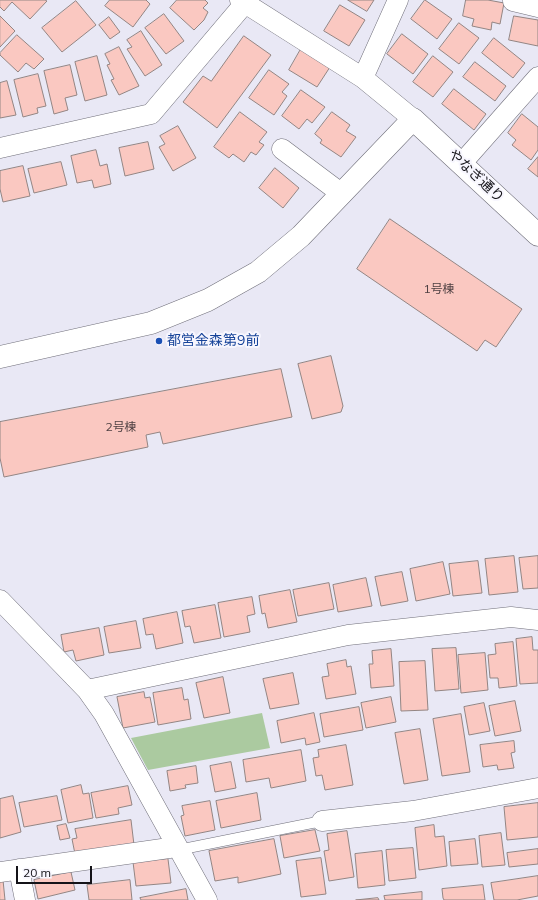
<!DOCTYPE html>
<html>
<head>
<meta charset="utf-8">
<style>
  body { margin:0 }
  #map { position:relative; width:538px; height:900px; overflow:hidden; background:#e9e8f5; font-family:Mulish,sans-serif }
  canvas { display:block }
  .scale { position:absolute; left:16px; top:866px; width:76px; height:18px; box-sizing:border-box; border:2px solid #141318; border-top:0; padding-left:5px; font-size:12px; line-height:14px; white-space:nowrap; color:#141318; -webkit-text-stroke:3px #f7f6fe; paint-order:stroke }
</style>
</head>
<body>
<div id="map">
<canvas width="538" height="900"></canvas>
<div class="scale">20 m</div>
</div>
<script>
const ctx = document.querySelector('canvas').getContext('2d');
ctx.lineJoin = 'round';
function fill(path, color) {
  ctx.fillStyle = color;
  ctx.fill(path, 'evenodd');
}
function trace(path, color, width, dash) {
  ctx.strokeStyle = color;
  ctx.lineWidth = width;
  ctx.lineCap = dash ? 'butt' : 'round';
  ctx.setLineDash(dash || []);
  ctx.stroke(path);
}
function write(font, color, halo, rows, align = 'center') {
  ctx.font = font + ' Mulish,"Noto Sans JP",sans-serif';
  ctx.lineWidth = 4;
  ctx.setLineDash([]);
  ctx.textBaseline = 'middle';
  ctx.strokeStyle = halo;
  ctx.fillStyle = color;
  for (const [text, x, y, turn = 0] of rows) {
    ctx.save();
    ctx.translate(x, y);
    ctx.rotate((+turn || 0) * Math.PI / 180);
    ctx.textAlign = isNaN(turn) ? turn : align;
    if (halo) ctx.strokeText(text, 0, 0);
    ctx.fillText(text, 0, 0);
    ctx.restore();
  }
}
const green = new Path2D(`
  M262,713L270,748L148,770L131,738Z`);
const building = new Path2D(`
  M0,0H45L47,1L30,19L12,2L4,11L0,7Z
  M110,0H146L150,4L133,27L105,6Z
  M177,0H205L208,3L203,8L208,12L204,20L194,30L170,8Z
  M348,0H374L367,11Z
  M425,0L452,19L437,39L411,19Z
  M466,0H488L504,3L500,24L492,22L491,30L472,26L474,19L463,16Z
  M76,1L96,25L62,52L42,28Z
  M340,5L365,20L349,46L324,31Z
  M164,14L184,41L166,54L145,28Z
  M0,16L15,31L0,47Z
  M514,16L538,20V46L509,40Z
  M109,17L120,32L110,39L99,25Z
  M459,23L479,38L459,64L439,49Z
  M141,31L162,65L145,76L127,49L132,47L127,40Z
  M402,34L428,54L413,74L387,54Z
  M17,35L44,59L34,69L26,63L18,72L0,55V53Z
  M244,36L271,55L217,128L183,102L203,76L211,81Z
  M494,38L525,63L513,78L482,53Z
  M119,47L139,86L119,95L111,80L114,79L107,65L110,64L105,54Z
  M301,49L330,67L317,87L289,70Z
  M97,56L107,95L85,101L75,62Z
  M433,56L453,72L433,97L413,82Z
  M475,62L506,86L495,101L463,77Z
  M70,65L77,95L65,98L68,110L54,114L44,71Z
  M269,70L289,84L282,92L287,96L274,115L249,98Z
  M38,74L46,106L37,108L38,113L23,117L14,80Z
  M7,81L16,115L0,118V83Z
  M454,89L486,114L474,130L442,104Z
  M301,90L325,107L312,123L307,119L299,129L282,116Z
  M240,112L267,132L259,142L264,145L256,155L251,152L244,162L233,154L229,158L214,147Z
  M332,112L350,125L346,131L356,137L341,157L320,143L322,140L315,134Z
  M522,114L538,127V150L531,160L512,145L516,140L508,133Z
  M178,126L196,158L173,171L159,147L165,144L160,136Z
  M148,142L154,169L125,176L119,148Z
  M96,150L100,166L107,164L111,184L94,188L92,180L77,183L71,156Z
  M538,157V177L528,169Z
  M61,162L67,185L34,193L28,169Z
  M23,166L30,196L3,202L0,189V171Z
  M275,168L299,188L283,208L259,188Z
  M390,219L522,309L496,347L485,340L477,351L357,269Z
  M331,356L343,406L341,412L312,419L298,364Z
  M281,369L292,417L163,444L160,432L146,435L148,447L4,477L0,458V422Z
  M514,556L518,592L489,595L485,559Z
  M538,556V588L523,589L519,558Z
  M478,561L482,593L453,596L449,564Z
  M443,562L450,594L416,601L410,569Z
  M402,572L408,601L381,606L375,577Z
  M366,578L372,606L338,612L333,585Z
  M329,583L334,609L298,616L293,590Z
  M290,590L297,622L268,628L265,613L262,614L259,596Z
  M252,597L255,614L247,616L250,632L224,637L218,603Z
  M215,605L221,638L194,643L190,626L185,627L182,611Z
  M177,612L183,643L156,649L153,634L146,635L143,619Z
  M136,621L141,648L109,653L104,627Z
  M99,628L104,655L76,661L73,650L64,652L61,635Z
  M532,637L533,650H538V683L520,684L516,639Z
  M513,642L517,686L499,688L498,678H490L488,655L496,654L495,644Z
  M456,648L459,689L435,691L432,649Z
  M391,649L394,686L371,688L369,664H373L372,651Z
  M485,653L488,690L461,693L458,655Z
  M346,660L347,667L351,666L356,694L326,699L322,677L329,676L327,664Z
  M425,661L428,710L401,711L399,662Z
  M293,673L299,704L270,709L263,679Z
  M223,677L230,713L204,718L196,683Z
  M182,688L184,700L188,699L191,719L158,725L153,693Z
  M144,692L145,698L150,697L155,722L123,728L117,697Z
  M391,697L396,722L366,728L361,703Z
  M515,701L521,731L495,736L489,706Z
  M484,703L490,731L469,735L464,707Z
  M359,707L363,730L324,737L320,714Z
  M314,713L320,742L306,745L305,738L281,743L277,721Z
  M461,714L470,772L442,776L433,719Z
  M420,729L428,780L404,784L395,733Z
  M514,741L515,752L511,753L514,768L498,770L497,765L483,767L480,745Z
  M346,745L353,785L325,790L322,775L316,776L313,758L319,757L318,750Z
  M301,750L306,781L271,788L269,778L246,782L243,760Z
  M231,762L236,788L215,792L210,766Z
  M196,766L198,783L185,785L186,788L170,791L167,771Z
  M81,785L83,794L89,793L93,818L68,823L61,790Z
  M128,786L132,805L118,808L119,814L96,818L91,793Z
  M257,793L261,820L221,828L216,801Z
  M13,796L21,832L0,838V799Z
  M57,796L62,820L24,827L19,803Z
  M210,801L215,830L185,836L181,816L184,815L182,806Z
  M538,803V837L507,840L504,807Z
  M131,820L134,845L75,854L72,839L77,838L75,829Z
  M66,824L70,838L60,840L57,826Z
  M434,825L435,837L444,836L447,866L419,870L415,828Z
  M315,830L320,851L284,858L280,836Z
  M347,831L354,877L329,881L324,851L329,850L327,834Z
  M501,833L505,865L482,867L479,836Z
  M274,839L281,874L238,883V877L215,881L209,851Z
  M475,839L478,864L451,866L449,842Z
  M413,848L416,878L389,881L386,850Z
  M538,849V864L509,867L507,853Z
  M382,851L385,885L358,888L355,854Z
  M321,858L326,894L301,897L296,861Z
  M168,859L171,883L136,886L133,862Z
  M71,872L75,890L38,899L34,880Z
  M538,876V896L517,900H494L491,883Z
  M0,880H3L5,900H0Z
  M130,880L132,900H89L87,885Z
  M483,885L485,900H444L443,898L442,889Z
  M186,889L188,900H141L140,898Z
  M422,892V900H385L384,896Z
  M378,898L379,900H356Z`);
const lane = new Path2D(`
  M178,850L322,821`);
const street = new Path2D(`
  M240,0L363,78L413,119
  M513,1L538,7
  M363,78L398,0
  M0,148L151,114L245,3
  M282,149L342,194
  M462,163L538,77
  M0,600L87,690L104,714L207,900
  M87,690L348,635L511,617L538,620
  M322,821L413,811L538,788
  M19,869L25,900
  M0,872L176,847`);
const secondary = new Path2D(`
  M0,357L151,323L208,300L258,272L301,236L413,119L538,235`);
const markers = [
  [159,341,4,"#1a4fb4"]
];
const numberNames = [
  ["1号棟",439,289],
  ["2号棟",121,427]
];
const streetNames = [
  ["やなぎ通り",476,176,43]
];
const transitNames = [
  ["都営金森第9前",167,341]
];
fill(green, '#abcaa0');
fill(building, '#fac8c1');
trace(building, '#938583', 1);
trace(lane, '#706f7a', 11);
trace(street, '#706f7a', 21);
trace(secondary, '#706f7a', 23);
trace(lane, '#fff', 10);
trace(street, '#fff', 20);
trace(secondary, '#fff', 22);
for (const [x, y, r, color] of markers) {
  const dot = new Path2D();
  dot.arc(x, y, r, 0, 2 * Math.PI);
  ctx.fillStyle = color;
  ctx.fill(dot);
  trace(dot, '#f7f6fe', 1.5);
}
write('12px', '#4e4042', null, numberNames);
write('14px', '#141318', '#f7f6fe', streetNames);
write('14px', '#164399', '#f7f6fe', transitNames, 'left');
</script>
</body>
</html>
